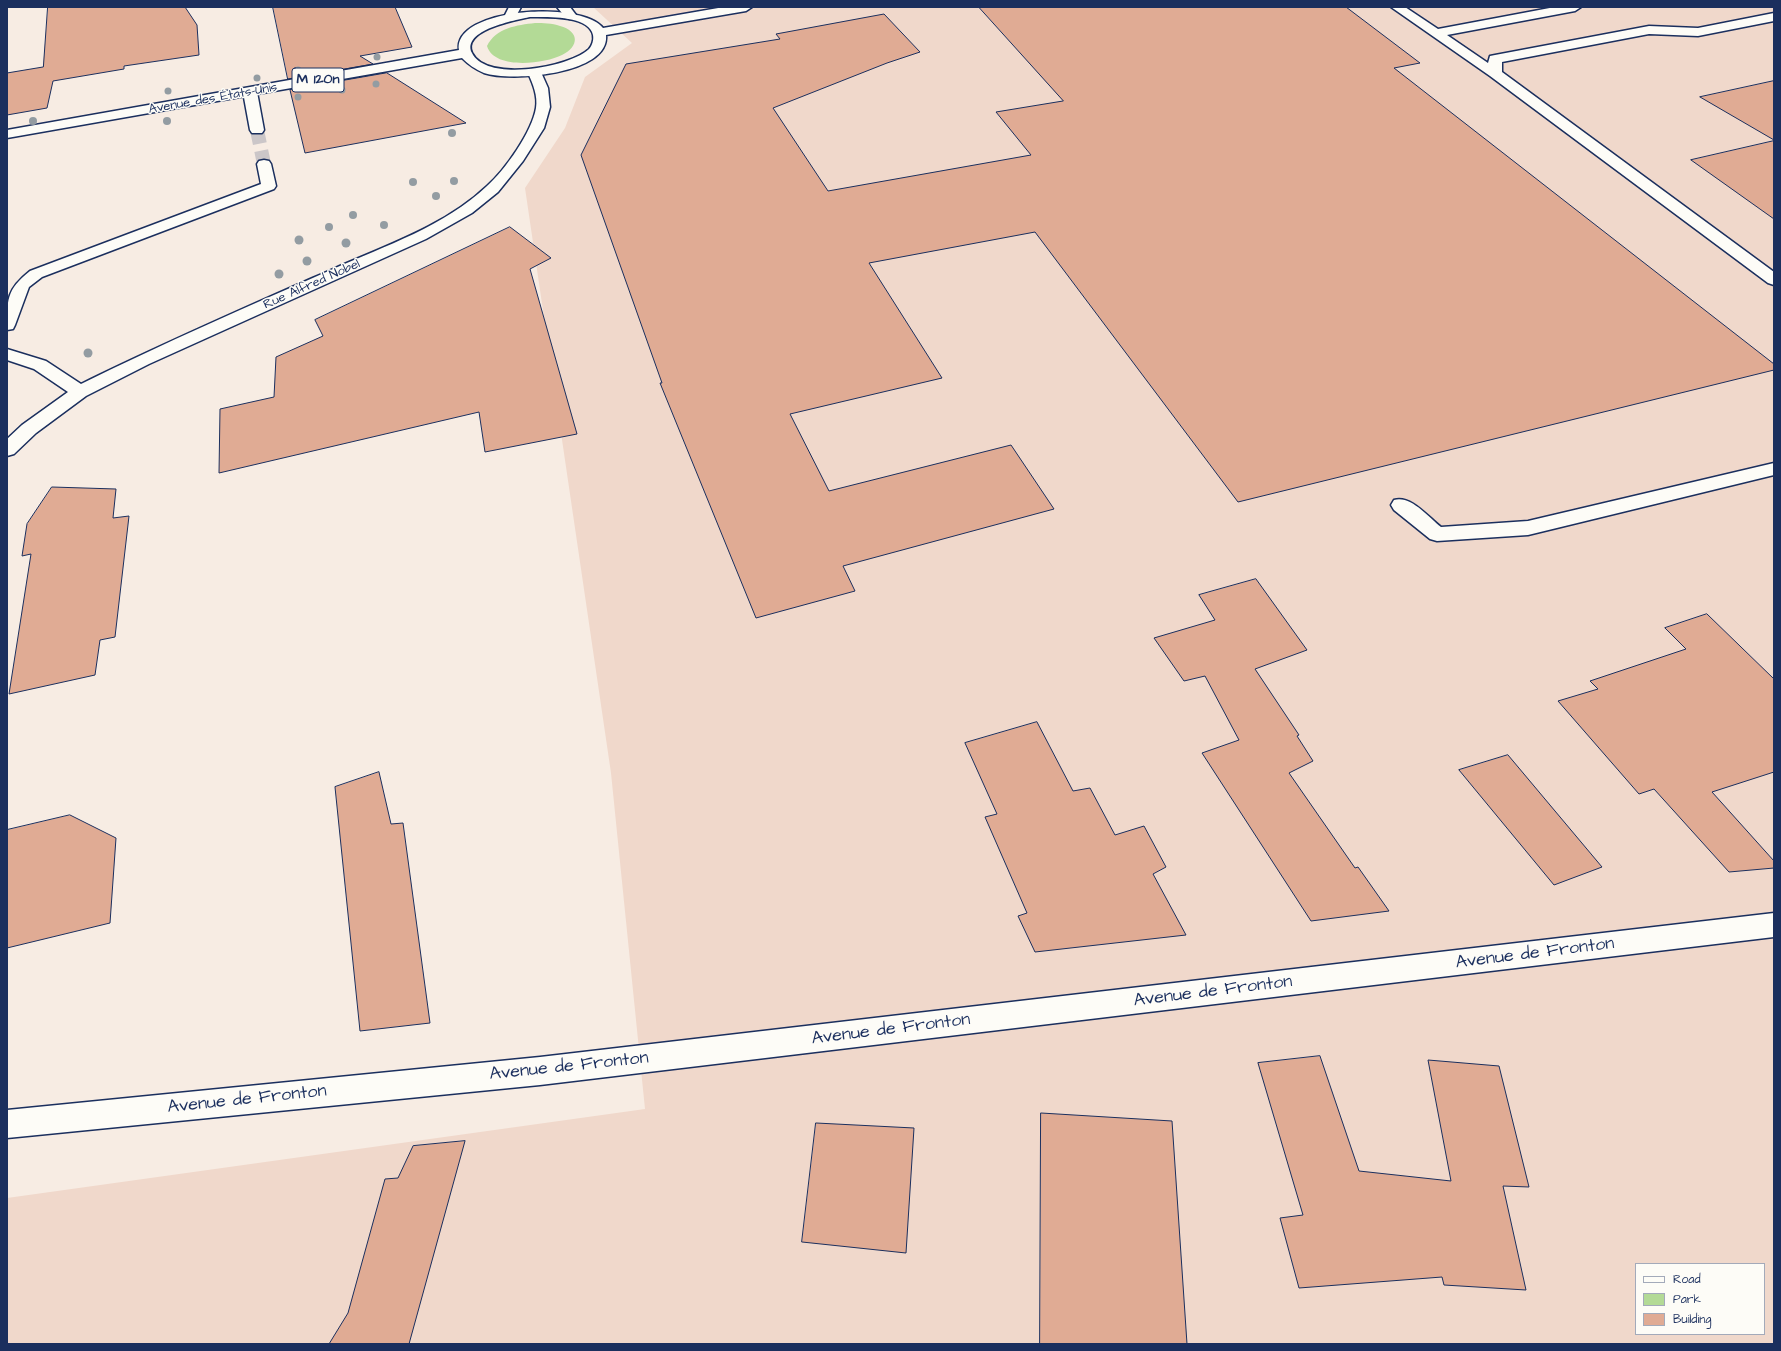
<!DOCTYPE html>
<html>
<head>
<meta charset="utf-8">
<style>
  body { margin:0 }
  #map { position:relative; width:1781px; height:1351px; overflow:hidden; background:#f7ece3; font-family:"Architects Daughter",sans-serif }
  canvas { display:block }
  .frame { position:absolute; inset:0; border:8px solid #1b2f5e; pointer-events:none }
  .legend { position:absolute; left:1635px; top:1263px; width:130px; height:72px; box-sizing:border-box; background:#fdfcf7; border:1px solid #a3aaba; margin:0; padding:5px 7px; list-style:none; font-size:12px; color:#1b2f5e }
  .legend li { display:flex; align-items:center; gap:8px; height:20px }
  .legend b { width:20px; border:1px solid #a3aaba }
</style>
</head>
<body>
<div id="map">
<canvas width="1781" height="1351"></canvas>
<div class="frame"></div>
<ul class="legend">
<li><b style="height:5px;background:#fdfcf7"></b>Road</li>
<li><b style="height:11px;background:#b3da96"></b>Park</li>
<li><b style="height:11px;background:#e0ab94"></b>Building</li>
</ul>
</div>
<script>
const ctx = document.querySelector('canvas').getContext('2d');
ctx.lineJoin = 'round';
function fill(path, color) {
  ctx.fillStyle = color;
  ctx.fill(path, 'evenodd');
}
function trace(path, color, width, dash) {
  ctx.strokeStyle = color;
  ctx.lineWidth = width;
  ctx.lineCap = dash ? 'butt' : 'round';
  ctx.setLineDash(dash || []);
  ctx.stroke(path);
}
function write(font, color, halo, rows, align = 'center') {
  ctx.font = font + ' "Architects Daughter",sans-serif';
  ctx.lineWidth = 3;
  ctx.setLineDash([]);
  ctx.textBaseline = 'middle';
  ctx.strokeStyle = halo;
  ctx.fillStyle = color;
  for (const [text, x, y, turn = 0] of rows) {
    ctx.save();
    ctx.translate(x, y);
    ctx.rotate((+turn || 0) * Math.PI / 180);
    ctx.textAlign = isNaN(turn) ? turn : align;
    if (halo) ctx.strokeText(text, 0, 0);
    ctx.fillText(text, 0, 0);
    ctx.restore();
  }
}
const built = new Path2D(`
  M593,7H1774V1344H7V1198L645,1109L611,773L525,188L565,128L585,77L632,43ZM1636,1264H1764V1334H1636Z`);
const green = new Path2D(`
  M535,23C543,23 552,23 560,26C579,31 580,46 562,55C544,64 494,70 487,46C496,28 517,25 535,23Z`);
const building = new Path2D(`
  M48,7H185L197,25L199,55L124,66V69L53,81L47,108L7,115V73L43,67Z
  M273,7H395L412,47L360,56L373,64L288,79Z
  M979,7H1346L1420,63L1394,68L1774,364V370L1238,502L1035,232L869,263L942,378L790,414L829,491L1011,445L1054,509L843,566L855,591L756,618L660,383H662L581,155L626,64L780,39L776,34L884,14L920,52L887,63L773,108L828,191L1031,155L996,112L1063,101Z
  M387,73L466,123L305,153L290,90Z
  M1774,81V140L1700,97Z
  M1774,141V219L1691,160Z
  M510,227L551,258L530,269L577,434L485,452L479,412L219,473L220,409L274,397L276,357L323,336L315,320Z
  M52,487L116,489L113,518L129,516L115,637L100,640L95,675L9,694L31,554L22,556L27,524Z
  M1256,579L1307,650L1255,669L1299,735L1297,736L1313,761L1289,773L1355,868L1358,867L1389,911L1311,921L1202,753L1239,740L1205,676L1184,681L1154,638L1215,620L1199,595Z
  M1707,614L1774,679V772L1712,792L1774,861V868L1729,872L1654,789L1639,794L1558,701L1598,689L1590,681L1686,649L1665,628Z
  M1037,722L1073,791L1090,788L1115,835L1144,826L1166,867L1153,874L1186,935L1035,952L1018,916L1027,913L985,817L997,814L965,743Z
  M1508,755L1602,867L1554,885L1459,770Z
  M379,772L391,824L403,823L430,1023L360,1031L335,787Z
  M70,815L116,838L110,923L7,948V830Z
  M1320,1056L1359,1171L1451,1181L1428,1060L1499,1066L1529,1187L1503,1186L1526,1290L1444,1285L1442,1277L1299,1288L1280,1218L1303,1215L1258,1063Z
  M1041,1113L1172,1121L1187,1344H1040Z
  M816,1123L914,1128L906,1253L802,1242Z
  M465,1141L409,1344H329L348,1313L385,1179L398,1178L413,1146Z`);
const minorTunnel = new Path2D(`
  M257,130L264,164`);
const minor = new Path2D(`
  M509,7H521L514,20H506L504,17Z
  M557,7H570L576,15L570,19L566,18Z
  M1391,7H1405L1438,29L1555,7H1581L1575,11L1447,35L1488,63L1490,56L1495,55L1649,26L1698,28L1774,13V21L1698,36L1649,34L1502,62V72L1774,272V285L1768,283L1490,76Z
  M535,69L540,70L548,88L550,107L544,128L523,161L498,192L472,213L426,239L149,364L86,396L36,433L14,454L7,456V439L22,425L68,392L34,369L7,360V349L46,361L81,384C164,343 249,306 333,269C385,246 445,226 487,186C505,170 532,132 536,108C538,96 533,84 528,73L530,70Z
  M250,88L255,89L257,92L264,130L262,133H252L250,130L243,92L245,89Z
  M264,160L269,161L271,164L276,186L274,189L42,277L29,287L15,325L13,329L7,330C7,300 6,290 30,271L261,184L257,164L259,161Z
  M1774,463V475L1528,535L1437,541L1430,539L1394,510L1391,505L1394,500C1411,495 1428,517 1441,527L1528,521Z
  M1774,913V937L540,1085L7,1138V1110L540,1057Z`);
const major = new Path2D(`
  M724,7H752L746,11L606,35C610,75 510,82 484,73C475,69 469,65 462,58L7,138V130L459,50C453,8 581,0 603,28ZM530,17C546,17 589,15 593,35C594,40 592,46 589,49C570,67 487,83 472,53C461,30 516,20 530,17Z`);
const trees = [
  [377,57,3.5],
  [298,70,3.5],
  [257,78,3.5],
  [376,84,3.5],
  [342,90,3.5],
  [168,91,3.5],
  [298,97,3.5],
  [33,121,4],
  [167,121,4],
  [452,133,4],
  [454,181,4],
  [413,182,4],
  [436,196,4],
  [353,215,4],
  [384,225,4],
  [329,227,4],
  [299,240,4.5],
  [346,243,4.5],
  [307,261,4.5],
  [279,274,4.5],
  [88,353,4.5]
];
const farStreetnames = [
  ["Avenue des États-Unis",213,99,-10],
  ["Rue Alfred Nobel",312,285,-24]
];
const shields = [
  [318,80,52]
];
const shieldNames = [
  ["M 120n",318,80]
];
const nearStreetnames = [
  ["Avenue de Fronton",1535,954,-7],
  ["Avenue de Fronton",1213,992,-7],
  ["Avenue de Fronton",891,1030,-7],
  ["Avenue de Fronton",569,1067,-6],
  ["Avenue de Fronton",247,1100,-6]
];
fill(built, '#f0d8cb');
fill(green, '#b3da96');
fill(building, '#e0ab94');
trace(building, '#1b2f5e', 1);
trace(minorTunnel, '#cbc6c8', 14, [14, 7]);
trace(minor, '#1b2f5e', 3);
trace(major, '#1b2f5e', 3);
fill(minor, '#fdfcf7');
fill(major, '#fdfcf7');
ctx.fillStyle = '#939ca2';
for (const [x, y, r] of trees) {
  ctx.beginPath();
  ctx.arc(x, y, r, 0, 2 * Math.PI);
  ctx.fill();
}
write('13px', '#1b2f5e', '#fdfcf7', farStreetnames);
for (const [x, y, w] of shields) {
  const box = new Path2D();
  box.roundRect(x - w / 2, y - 12, w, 24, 3);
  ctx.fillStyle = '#fdfcf7';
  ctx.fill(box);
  trace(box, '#1b2f5e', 1);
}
write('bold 14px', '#1b2f5e', null, shieldNames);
write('18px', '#1b2f5e', '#fdfcf7', nearStreetnames);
</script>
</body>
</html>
